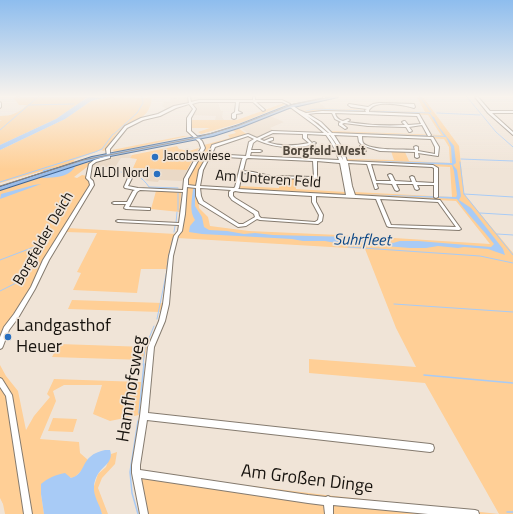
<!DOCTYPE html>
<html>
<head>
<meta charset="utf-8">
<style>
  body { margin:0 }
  canvas { display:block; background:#f0e4d7 }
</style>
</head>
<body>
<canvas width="513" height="514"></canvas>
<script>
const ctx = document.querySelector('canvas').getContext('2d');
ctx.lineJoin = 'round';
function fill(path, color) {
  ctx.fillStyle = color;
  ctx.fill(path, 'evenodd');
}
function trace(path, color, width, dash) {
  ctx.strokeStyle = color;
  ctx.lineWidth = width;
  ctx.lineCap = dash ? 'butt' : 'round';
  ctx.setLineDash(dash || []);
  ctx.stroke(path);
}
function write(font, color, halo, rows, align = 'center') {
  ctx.font = font + ' "Titillium Web",sans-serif';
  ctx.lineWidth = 3.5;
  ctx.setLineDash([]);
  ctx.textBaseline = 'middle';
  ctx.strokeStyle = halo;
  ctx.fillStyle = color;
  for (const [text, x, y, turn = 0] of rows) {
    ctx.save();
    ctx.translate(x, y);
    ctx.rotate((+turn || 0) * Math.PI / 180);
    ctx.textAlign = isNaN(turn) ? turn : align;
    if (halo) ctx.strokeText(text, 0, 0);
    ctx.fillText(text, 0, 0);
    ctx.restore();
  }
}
const built = new Path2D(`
  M196,97H231V101H217L221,111H223L222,117L224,120H215L216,116L191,115L194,109L190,103L174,108L177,109L172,111L163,107L162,105L164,102H170L171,99Z
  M318,101L324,106L325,108H316L303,111L295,106Z
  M270,116L284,122L270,128L273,130L256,138L242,129L244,128L242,127Z
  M125,154L132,155L130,158H121L115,167H91L95,162Z
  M142,168L187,170L182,181L159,180L158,182L147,181L139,173Z`);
const green = new Path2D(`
  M13,97H88L56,119L0,145V121L2,120H0V116C11,116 19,113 27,105H19Z
  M108,97L152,98C148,124 133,116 120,130C114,136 110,144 104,151L101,150L74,160L75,166L90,162L87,167L74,177L77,178L82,175L87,176L90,184L30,291L0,338V190L39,178L42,171L0,183V150L65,119L91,101Z
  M417,97H423L459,146L464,194L513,253V514H147L139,472L325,495L499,514L425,383L309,373V359L416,367L396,328L365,249L177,238L178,235C186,230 186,198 187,188H197L199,208L208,217L210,226L249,231L362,236L490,244L456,201L357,196L355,195L354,192L452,197L450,167L348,162L347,159L394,160L391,151L405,152L409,161L450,163L449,147L444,139L333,134L331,131L441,135L428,115L369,112V110L425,112Z
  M284,103V105L243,122L201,134L198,132L210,128H192L191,120H237Z
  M315,108L366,110V112L315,111L307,113L303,111Z
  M238,128L248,135L211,146V150L197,176L198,185H188L187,179L204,145L230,138L228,135L236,133L233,130Z
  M183,136H188L115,152L112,150Z
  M177,146L179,149L189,151L199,148L187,170L133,168L137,159L130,158L132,155Z
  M280,178L296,179V189L345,192V194L344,196L241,191L238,189L239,186L279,188Z
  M156,191L181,192L180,212L151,209Z
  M67,228L176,234L168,269H141L137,293L73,290L81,273L77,272L97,233L65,232Z
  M72,300L163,303L160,312L68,309Z
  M59,344L147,347L144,360L52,357Z
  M0,365L6,376L18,391L26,430L34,416L50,397L47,394L54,379L141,382L139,415L110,421L93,414L102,385H64L53,391L56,401L40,439L79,442L80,453L88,460C83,468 80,475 72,478L69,477L41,494L44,514H5L3,504L0,498Z
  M53,418L77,419L73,432L48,431Z
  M117,452L115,464L102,478L98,488L108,514H102L94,497V486L98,474L106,467L111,454Z`);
const water = new Path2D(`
  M88,97H96L95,98L108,97L91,101L65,119L0,150V145L56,119Z
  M431,116L434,117L439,127L454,146L456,163L453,165L457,170L461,196L459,200L471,208L503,249L505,255L488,249L464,247L458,248L438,246L426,248H410L385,246L377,243L367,242L341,244L325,241H303L292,239L202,234L189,232L190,226L195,220C189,211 192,200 193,189L195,188V206L202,217L204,227L209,230L227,231L244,234L255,233L273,235L351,237L361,240L377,239L393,243L400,241H418L491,247L494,244C483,229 467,214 457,199L356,194L456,197L457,195L454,171L452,165L349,160L452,163L451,147L446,137L333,132L444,136Z
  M69,165H72L75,167C67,178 56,177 43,178L41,177L43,170Z
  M41,184L0,199L1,194L34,185Z
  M105,450H110C114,462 103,466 98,474C96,477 94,483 94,486C93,497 100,504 102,514H44L41,494V484C48,478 55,475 65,473L71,478C83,475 82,464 90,457C94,453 100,451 105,450Z`);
const streamFar1 = new Path2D(`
  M17,97H19
  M142,97L143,102
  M420,97L431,112
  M467,97L496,132L513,147
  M29,105L74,104
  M306,111L315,109L365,111
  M370,111L430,113
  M429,113L432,116
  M437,113L480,115
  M0,130L38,97
  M114,134L137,113L143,103
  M461,159L513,161
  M460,162L464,194L513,255
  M121,172C133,173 142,176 149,187L178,188
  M0,182L95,152L102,149L113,134
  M178,193V210
  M464,194L513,197
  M480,213L513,215
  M176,223L177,212
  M174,232L175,226
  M497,234L513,235
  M348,247L480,256L513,263
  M170,251L173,238
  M0,260L34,247
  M167,267L169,254
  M0,291L24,279L34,262
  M394,304L513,312
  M157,319L167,270
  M143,365L145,348L154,326`);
const stream = new Path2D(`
  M424,375L513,383
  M139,413L144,364
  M138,421L130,472L132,493L138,514
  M507,512H513`);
const minor = new Path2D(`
  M188,97H190L191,102L199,100H253V97H255V100H282L290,104L289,105L282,102H256L264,109L265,110L263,111L253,102H239L238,111L242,113L236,114V118L234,119L232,118V114L235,112L236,102H199L192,104L196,109L191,118V131L202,141L205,148L188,179V185L196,186L199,170L209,153L212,145L248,134L257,138L272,131L324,133L316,126L290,107V105H292L299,110L306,113L322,111L366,112L365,110L367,109L351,107L348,105L349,104L368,107L373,104L379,103L414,104L415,107L414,108C405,105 384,102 376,105C372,106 371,108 369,110V112L419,114L431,135L430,136H428L422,125L409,127L412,131L410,132H409L406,127L368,126L344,123L342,124L347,128L345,129L339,125V123L341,122L335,119L332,113H316L308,114L321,122L332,133L433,137L439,147L438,156L418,153L419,157L417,158L415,157V152L380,151L364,146L366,151L363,152L360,146L362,145L359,142L358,136L334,135L343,149L347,161L433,165L438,168V197L436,198L434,197V185H417L419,189L417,190L415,189L413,184H396L399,190L397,191L395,190L392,184L376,183L378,188L376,189H375L367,164L348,163L352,186L355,195L440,200L461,229L459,230L389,227L387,226L376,199L316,196V202L323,215L322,221L318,224L260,220L257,219L246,226L238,227L199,203L196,196V188L187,187L185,214L182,231L178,236L173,256L169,304L165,321L154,347L148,413L430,444L433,445L434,448L433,451L430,452L147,420L140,465V470L308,495L326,497L328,496L330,497L475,510L478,511L479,514H428L333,505V514H325L324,505L308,503L141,478L148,514H140L132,473V465L140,416L148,347L159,321L163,304L169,256L174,236L178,231L179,225L118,222L116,221L118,220L179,223L183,192L140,190L137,192L129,207L150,208V210H148L126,209L124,208L126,204H114L112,203L114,202H127L133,191L135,190L125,188L124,187L128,178L130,177L132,178L128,186L138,188L183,190L184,179L201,148L199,142L187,131V118L193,109L189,104L176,108L160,116L143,120L127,128L110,149V158L96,162L92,165L90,178L93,181L94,185L49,260L35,289L18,318L9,330L3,346L2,348L0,349V337L4,327L14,314L31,287L43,260L90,185L89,181L86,178L89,164L94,160L107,156L106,149L125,126L141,118L158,114L174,106L189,103ZM335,113L417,116L421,124L408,125L405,121H404L402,122L405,125C385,126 366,125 347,122L350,120L348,119L343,121C339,120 336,118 335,113ZM307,116L318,123L329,133H328ZM273,133L303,134V138L309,143C294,146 281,147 267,142L273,140V138H271L264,141L260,139ZM307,134L326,135C332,143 336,151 339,160L250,156L251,152H260L262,151L260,150H251L253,143L257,140C275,148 292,149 311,145V146L312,152L315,153L316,152L314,144L316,143L314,142L312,143L307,138ZM329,135H330C336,143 341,151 343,160C339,152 336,143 329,135ZM248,136L254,139L249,142L246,156L212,154L215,147ZM362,136L431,139L435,147V154L418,151V147L416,146L414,147L415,150C404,149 370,151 363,143C362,141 362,138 362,136ZM210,156L243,158L242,159L235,187L234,188L200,186L203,170ZM248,158L313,161L314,177L270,176L253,172L243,171L246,159ZM317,161L340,163L346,195L238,189L239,188L242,173L253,174L270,178L317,179ZM371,164L432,167L434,168V183L416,182L414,177L412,176L410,177L412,182L395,181L392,175L390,174L388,175L391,181H376ZM200,188L231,190L229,192V196L232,200L254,214L255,217L243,224H239L203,201L201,196ZM235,191L241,192L312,196V202L319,215L318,220L315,222L261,218L259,216L258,212L235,198L233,196V192ZM380,199L438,202L456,227L391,225Z
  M323,97H325V98L323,99Z
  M475,97H478L490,111H513V113H492L513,132V135L488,113Z
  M0,102L1,103V107L0,108Z
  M0,378L2,379L12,395L32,514H24L6,396L0,387Z`);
const major = new Path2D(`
  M330,97H338L289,108L241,127L213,136L95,159L0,190V187L92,157L211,134L239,125L287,106Z`);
const tram = new Path2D(`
  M0,186L83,160L191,139L237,126L294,104L332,97`);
const markers = [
  [155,157,4,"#2970c0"],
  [157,174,4,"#2970c0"],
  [8,337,4,"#2970c0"]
];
const farNeighbourhoodnames = [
  ["Borgfeld-West",324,152]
];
const farPoinames = [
  ["Jacobswiese",163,157],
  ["ALDI Nord",149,174,"right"]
];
const streetNames = [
  ["Am Unteren Feld",268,180,4],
  ["Borgfelder Deich",44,239,-60]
];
const waterNames = [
  ["Suhrfleet",362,241,1]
];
const nearPoinames = [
  ["Landgasthof",16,327],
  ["Heuer",16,348]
];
const nearStreetnames = [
  ["Hamfhofsweg",132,389,-81],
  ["Am Großen Dinge",307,480,7]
];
fill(built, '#ead9c6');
fill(green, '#ffcf96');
fill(water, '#a8cbf6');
trace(streamFar1, '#a8cbf6', 1);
trace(stream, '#a8cbf6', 1.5);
trace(minor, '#857b6f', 2);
trace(major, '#406491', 2);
fill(minor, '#fff');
fill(major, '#9abce7');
trace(tram, '#8e857c', 1);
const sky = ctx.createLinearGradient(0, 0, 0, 169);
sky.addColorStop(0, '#8ebdee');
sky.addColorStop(0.57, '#f8f3ed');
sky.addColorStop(1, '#f8f3ed00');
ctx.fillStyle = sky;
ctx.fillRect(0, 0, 513, 169);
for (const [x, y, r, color] of markers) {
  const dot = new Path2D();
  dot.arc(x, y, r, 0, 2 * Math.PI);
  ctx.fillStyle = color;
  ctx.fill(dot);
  trace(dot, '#f0e4d7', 1.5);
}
write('bold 13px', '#534a3f', '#f0e4d7', farNeighbourhoodnames);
write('13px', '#17130e', '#f0e4d7', farPoinames, 'left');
write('15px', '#17130e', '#f0e4d7', streetNames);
write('italic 16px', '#0d4886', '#f0e4d7', waterNames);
write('18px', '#17130e', '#f0e4d7', nearPoinames, 'left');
write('18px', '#17130e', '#f0e4d7', nearStreetnames);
</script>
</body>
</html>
